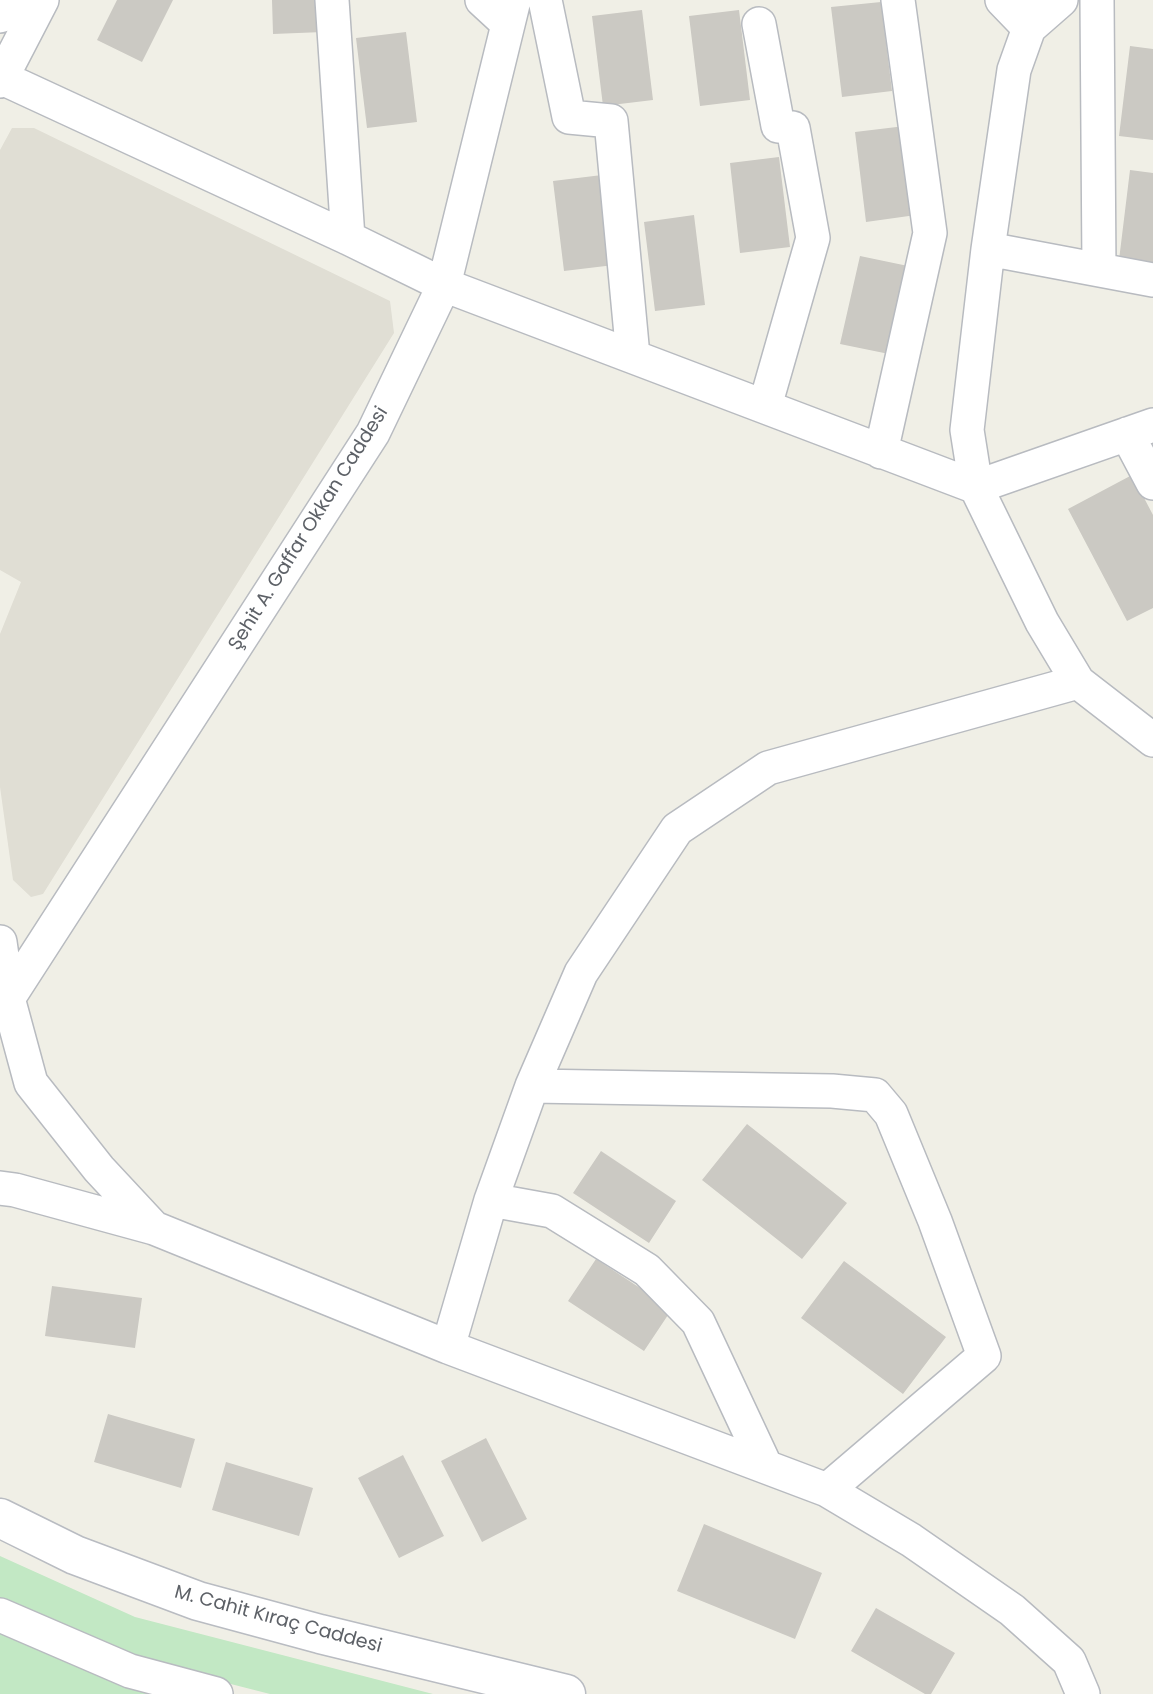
<!DOCTYPE html>
<html>
<head>
<meta charset="utf-8">
<style>
  body { margin:0 }
  canvas { display:block; background:#f0efe6 }
</style>
</head>
<body>
<canvas width="1153" height="1694"></canvas>
<script>
const ctx = document.querySelector('canvas').getContext('2d');
ctx.lineJoin = 'round';
function fill(path, color) {
  ctx.fillStyle = color;
  ctx.fill(path, 'evenodd');
}
function trace(path, color, width, dash) {
  ctx.strokeStyle = color;
  ctx.lineWidth = width;
  ctx.lineCap = dash ? 'butt' : 'round';
  ctx.setLineDash(dash || []);
  ctx.stroke(path);
}
function write(font, color, halo, rows, align = 'center') {
  ctx.font = font + ' Poppins,sans-serif';
  ctx.lineWidth = 6;
  ctx.setLineDash([]);
  ctx.textBaseline = 'middle';
  ctx.strokeStyle = halo;
  ctx.fillStyle = color;
  for (const [text, x, y, turn = 0] of rows) {
    ctx.save();
    ctx.translate(x, y);
    ctx.rotate((+turn || 0) * Math.PI / 180);
    ctx.textAlign = isNaN(turn) ? turn : align;
    if (halo) ctx.strokeText(text, 0, 0);
    ctx.fillText(text, 0, 0);
    ctx.restore();
  }
}
const education = new Path2D(`
  M12,128H34L390,301L394,333L43,894L31,897L13,880L0,787V634L21,582L0,570V150Z`);
const green = new Path2D(`
  M0,1556L135,1617L433,1694H270L129,1658L0,1600Z
  M0,1628L163,1694H0Z`);
const building = new Path2D(`
  M117,0H173L142,62L97,40Z
  M272,0H322L323,32L273,34Z
  M881,2L892,91L842,97L831,7Z
  M642,10L653,100L603,106L592,16Z
  M739,10L750,100L700,106L689,16Z
  M406,32L417,122L367,128L356,38Z
  M1130,46L1153,49V140L1119,136Z
  M905,126L916,215L866,222L855,132Z
  M779,157L790,247L740,253L730,163Z
  M1130,170L1153,173V264L1119,260Z
  M602,175L614,265L564,271L553,181Z
  M694,215L705,305L655,311L644,222Z
  M860,256L908,266L889,354L840,344Z
  M1132,475L1153,515V608L1127,621L1068,509Z
  M747,1124L847,1203L802,1259L702,1180Z
  M601,1151L676,1201L649,1243L573,1193Z
  M596,1259L672,1309L644,1351L568,1301Z
  M844,1261L946,1337L903,1394L801,1318Z
  M52,1286L142,1298L135,1348L45,1336Z
  M108,1414L195,1439L181,1488L94,1462Z
  M486,1438L527,1519L482,1542L441,1461Z
  M403,1455L444,1536L399,1558L358,1478Z
  M226,1462L313,1488L299,1536L212,1510Z
  M704,1524L822,1573L795,1639L677,1591Z
  M876,1608L955,1653L931,1694H925L851,1651Z`);
const street = new Path2D(`
  M332,0L348,238
  M482,0L508,24
  M545,0L569,117L611,121L633,356
  M1002,0L1029,28L1014,70L988,249L967,430L976,487L1042,622L1078,682L1153,740
  M1097,0L1099,269
  M1024,7L1029,28L1061,0
  M0,16L7,0
  M759,24L778,126L793,128L813,238L765,406
  M0,77L348,238L444,285L976,487L1153,425
  M0,81L42,0
  M988,249L1153,280
  M1127,434L1153,483
  M881,452L930,233L898,0
  M0,942L8,998L31,1083L99,1169L154,1228
  M0,1011L373,433L444,285L514,0
  M532,1086L832,1091L875,1095L891,1114L935,1221L984,1356L827,1490
  M0,1188L15,1190L154,1228L448,1347L827,1490L911,1540L1012,1610L1069,1661L1083,1694
  M491,1200L552,1211L647,1270L698,1322L765,1465
  M448,1347L491,1200L532,1086L581,973L677,829L768,768L1078,682
  M0,1615L130,1671L216,1694`);
const secondary = new Path2D(`
  M0,1518L75,1555L198,1601L320,1634L566,1694`);
const streetNames = [
  ["Şehit A. Gaffar Okkan Caddesi",309,529,-58],
  ["M. Cahit Kıraç Caddesi",278,1620,15]
];
fill(education, '#e0ded4');
fill(green, '#c2e8c4');
fill(building, '#cbc9c3');
trace(street, '#b8bbc0', 36);
trace(secondary, '#b9bcc2', 41);
trace(street, '#fff', 33);
trace(secondary, '#fff', 38);
write('19px', '#5d6167', '#fff', streetNames);
</script>
</body>
</html>
